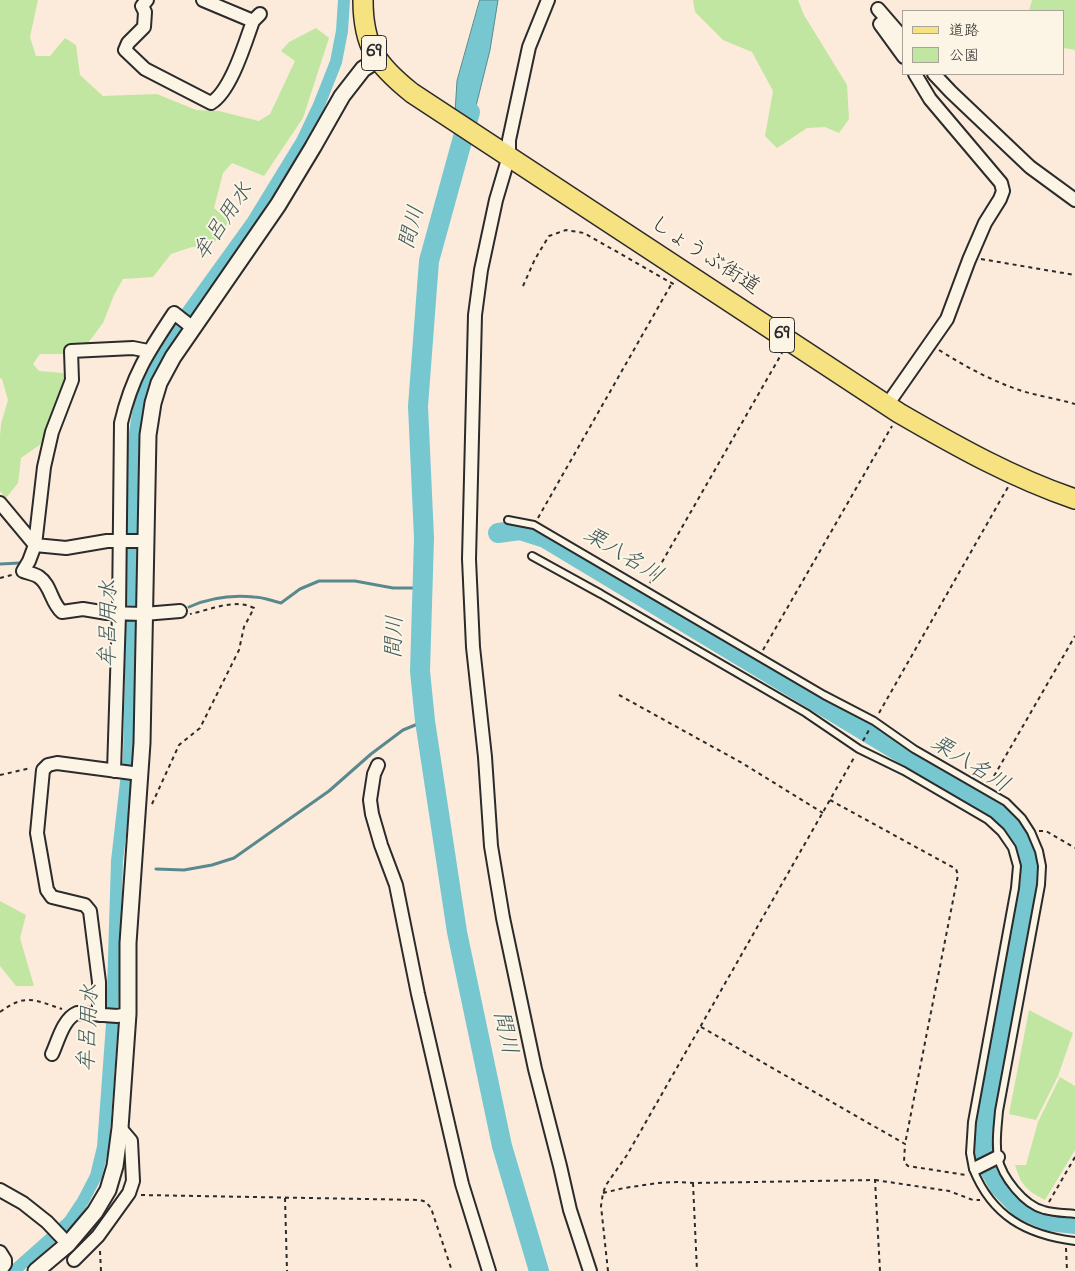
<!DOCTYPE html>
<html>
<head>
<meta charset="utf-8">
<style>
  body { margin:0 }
  #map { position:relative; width:1075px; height:1271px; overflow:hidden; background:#fcebda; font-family:"Indie Flower","Klee One",sans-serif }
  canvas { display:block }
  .legend { position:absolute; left:902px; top:10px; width:162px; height:65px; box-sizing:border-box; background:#fcf5e5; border:1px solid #a8a49b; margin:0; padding:6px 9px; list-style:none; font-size:15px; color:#2b2b2b }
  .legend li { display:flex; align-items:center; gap:10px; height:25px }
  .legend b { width:25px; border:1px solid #a8a49b }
</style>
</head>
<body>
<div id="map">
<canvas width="1075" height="1271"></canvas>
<ul class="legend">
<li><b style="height:6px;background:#f6e281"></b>道路</li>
<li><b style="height:14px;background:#c0e6a1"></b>公園</li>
</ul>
</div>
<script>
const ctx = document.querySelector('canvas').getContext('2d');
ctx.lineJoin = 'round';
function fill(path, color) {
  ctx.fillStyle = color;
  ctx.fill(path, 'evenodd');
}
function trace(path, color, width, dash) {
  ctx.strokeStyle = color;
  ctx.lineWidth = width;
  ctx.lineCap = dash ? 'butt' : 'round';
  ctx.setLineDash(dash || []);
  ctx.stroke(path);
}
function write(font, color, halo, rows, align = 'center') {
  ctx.font = font + ' "Indie Flower","Klee One",sans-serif';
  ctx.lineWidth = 4;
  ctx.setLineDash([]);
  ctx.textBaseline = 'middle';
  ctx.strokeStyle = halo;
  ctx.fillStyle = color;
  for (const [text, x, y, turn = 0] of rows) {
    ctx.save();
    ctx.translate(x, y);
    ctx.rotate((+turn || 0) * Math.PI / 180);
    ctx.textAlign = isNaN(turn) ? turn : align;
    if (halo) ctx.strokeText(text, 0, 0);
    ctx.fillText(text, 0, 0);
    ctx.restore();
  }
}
const green = new Path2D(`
  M0,0H38L30,37L36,56H50L65,38L76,45L80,75L103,96L157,94L196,110L219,111L259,121L270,114L295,61L281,51L289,42L316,28L329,38L303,118L264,176L232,163L223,173L214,208L229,221L212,246L192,247L171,254L153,277L123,279L114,295L103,323L85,347L65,354H40L33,364L39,371L63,373L68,383L41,444L21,458L18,483L6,498L0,491V436L1,424L8,400L2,379L0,378Z
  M693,0H798L804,15L847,85L849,119L839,133L825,127L807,128L777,148L765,136L773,91L752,52L723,40L695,12Z
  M1032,0H1075V50L1064,48V11H1029Z
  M0,901L26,915L20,938L34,986H16L0,966Z
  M1029,1010L1073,1033L1058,1076L1036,1120L1009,1114Z
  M1060,1077L1075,1086V1150L1045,1200C1026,1190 1021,1185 1015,1165H1026L1038,1122Z`);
const water = new Path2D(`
  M480,0H498L490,50L472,122L455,113L457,81Z`);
const stream = new Path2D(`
  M0,564L20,563
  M189,607C209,598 233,595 254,597C263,597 272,601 281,603L300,589L319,581H355L393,588H423
  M156,869L184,870L212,865L234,858L329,791L371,754L403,730L425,721`);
const canal = new Path2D(`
  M14,1271L69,1222L83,1201L96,1176L103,1147L112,1024L117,861L129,756L132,625L133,445L138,414L143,390L170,336L253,221L302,141L319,105L336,62L342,31L344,0`);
const river = new Path2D(`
  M470,112L429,261L418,406L424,538L420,671L425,721L457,932L502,1146L539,1271
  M498,533L520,530L545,538L981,801C1016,825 1025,837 1031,879L982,1143L989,1168L999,1186L1021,1209L1049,1221L1075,1224`);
const path = new Path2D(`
  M981,259L1075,275
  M523,286L535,259L549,236L566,230L584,233L675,285
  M939,350C966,367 992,381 1022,391C1039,396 1058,399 1075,404
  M538,518L672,283
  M0,578L12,575
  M650,583L782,353
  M763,650L892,426
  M619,695L742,763L823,813
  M879,713L1008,487
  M863,741L870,728
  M0,775L31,768
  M990,783L1075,636
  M830,800L956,869L958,875L905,1144
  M152,804L179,745L200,728L239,650L244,627L254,608C234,598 210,610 190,614
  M1039,831H1046L1075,848
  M0,1012C26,993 34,1000 62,1009
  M701,1027L905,1144L904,1162L908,1166L966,1175
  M875,1180L949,1191L973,1200H980
  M693,1183L697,1271
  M603,1193L624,1188L658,1183L677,1182L693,1183L875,1180L880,1271
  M141,1195L420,1200L426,1202L431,1208L452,1271
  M285,1198L287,1271
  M1049,1202L1075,1157
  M1066,1248L1067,1271
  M100,1251L101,1271
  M608,1271L601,1206L603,1193L606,1185L627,1155L855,756`);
const service = new Path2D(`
  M508,520L534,525L824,695L874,721L914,749L1006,802L1022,818L1031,832L1039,851L1042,866L1041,885L999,1111C998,1125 995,1142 998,1157C1002,1177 1024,1205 1044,1210C1054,1213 1065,1213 1075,1214
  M532,556L601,594L806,713L859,749L904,771L988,820L1001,832L1012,848L1017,866L1015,888L972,1122L970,1153L973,1169L974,1168
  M973,1169C992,1216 1026,1235 1075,1241`);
const minor = new Path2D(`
  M147,0L142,6L145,12L144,27L128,43L125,50L145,69L211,103C231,91 245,43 253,21L260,14
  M203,0L253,21
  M548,0L529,47L509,140V156L496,200L481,270L475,315L469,559L473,647L485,757L491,846L503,918L535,1069L560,1166L570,1210L590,1271
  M878,9L904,39
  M886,19L880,24L904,57
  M934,74L951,92L1030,167L1075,200
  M148,351L133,348L71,351L72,380L52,432L44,467L35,545L29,561L23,571C28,573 35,574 39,577C51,585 51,603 62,612L83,609L107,613L144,614L180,611
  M887,405L947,319L969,260L985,223L1000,199L1003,191L1001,183L930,99L915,74
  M0,503L35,545L66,548L107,541H145
  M378,765L374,774L370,800L372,814L381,845L396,885L418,994L462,1184L489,1271
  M114,771L119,614L121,423C132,376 148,352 174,313L193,328
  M99,1015V982L90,911L85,905L52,897L47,890L37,833L43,770L48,765L57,763L140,774
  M52,1054C58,1041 63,1019 77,1013L117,1016L128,1014
  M976,1168L998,1157
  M0,1190L23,1203L47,1222L68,1244
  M0,1252L5,1260V1264L0,1271
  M74,1260L98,1236L129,1193L133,1181L131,1141L120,1128`);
const tertiary = new Path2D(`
  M36,1271L68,1244L95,1212L108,1190L115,1166L120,1128L128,1014V943L142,743L148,435L153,403L159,383L173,357L278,205L313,147L342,96L363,69L377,60`);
const primary = new Path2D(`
  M363,0C363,47 377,65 412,93L899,413C956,446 1013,478 1075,499`);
const shields = [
  [374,53,25],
  [782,335,25]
];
const shieldNames = [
  ["69",374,53],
  ["69",782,335]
];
const streetNames = [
  ["しょうぶ街道",704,257,33]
];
const waterNames = [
  ["牟呂用水",225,223,-56],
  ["間川",414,228,-75],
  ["栗八名川",622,557,31],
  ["牟呂用水",111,624,-89],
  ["間川",397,637,-88],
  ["栗八名川",969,766,32],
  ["牟呂用水",91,1028,-87],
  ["間川",503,1033,78]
];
fill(green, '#c0e6a1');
fill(water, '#77c7d0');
trace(water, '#59898e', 1);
trace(stream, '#59898e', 3);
trace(canal, '#77c7d0', 12);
trace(river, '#77c7d0', 20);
trace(service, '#2b2b2b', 10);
trace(minor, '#2b2b2b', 16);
trace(tertiary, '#2b2b2b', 19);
trace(primary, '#2b2b2b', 22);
trace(path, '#2b2b2b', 2, [4, 4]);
trace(service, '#fcf5e5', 6);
trace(minor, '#fcf5e5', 12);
trace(tertiary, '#fcf5e5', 15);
trace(primary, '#f6e281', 19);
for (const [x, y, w] of shields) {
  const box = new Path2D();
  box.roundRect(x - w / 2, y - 17.5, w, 35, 4);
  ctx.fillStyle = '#fcf5e5';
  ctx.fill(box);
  trace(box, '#2b2b2b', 1);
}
write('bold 20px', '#2b2b2b', null, shieldNames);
write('21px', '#2b2b2b', '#fcf5e5', streetNames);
write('italic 22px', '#425a5d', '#fcf5e5', waterNames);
</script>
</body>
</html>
